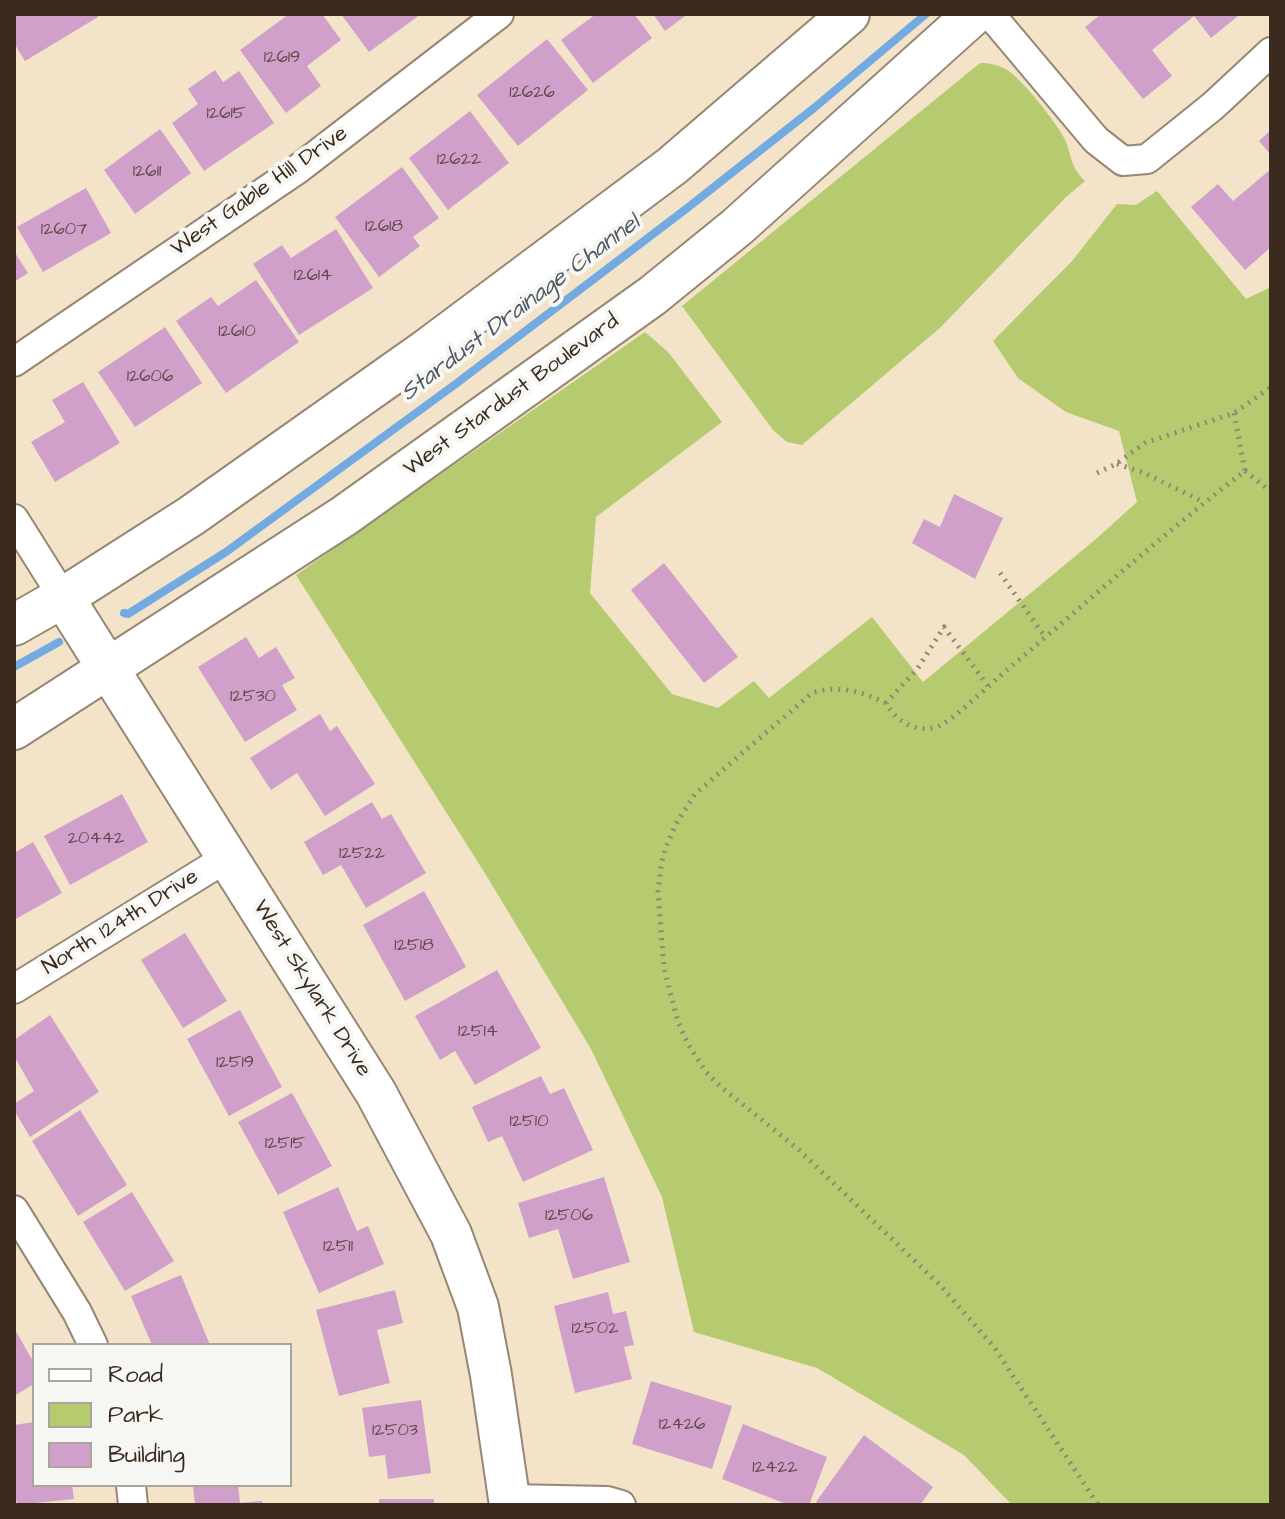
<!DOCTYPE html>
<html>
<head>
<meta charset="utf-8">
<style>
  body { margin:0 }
  #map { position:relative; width:1285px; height:1519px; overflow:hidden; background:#f2e3c9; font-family:"Architects Daughter",sans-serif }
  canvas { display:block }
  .frame { position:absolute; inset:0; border:16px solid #3b2a1e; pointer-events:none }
  .legend { position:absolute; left:32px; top:1343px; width:260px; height:144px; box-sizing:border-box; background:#f6f6f2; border:2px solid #aba49d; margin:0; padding:10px 14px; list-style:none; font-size:24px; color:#3b2a1e }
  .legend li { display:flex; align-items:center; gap:16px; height:40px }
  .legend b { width:40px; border:2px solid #aba49d }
</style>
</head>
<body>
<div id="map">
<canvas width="1285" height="1519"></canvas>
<div class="frame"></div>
<ul class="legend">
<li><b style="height:10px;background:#fff"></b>Road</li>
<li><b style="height:22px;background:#b6cb6f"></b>Park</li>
<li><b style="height:22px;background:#d1a0ca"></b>Building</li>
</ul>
</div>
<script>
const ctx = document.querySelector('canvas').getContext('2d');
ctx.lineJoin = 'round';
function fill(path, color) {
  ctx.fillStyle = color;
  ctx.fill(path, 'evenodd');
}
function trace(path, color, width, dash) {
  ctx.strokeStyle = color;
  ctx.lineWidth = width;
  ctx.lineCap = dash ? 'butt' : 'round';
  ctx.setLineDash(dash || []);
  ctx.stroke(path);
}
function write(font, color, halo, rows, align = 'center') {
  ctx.font = font + ' "Architects Daughter",sans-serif';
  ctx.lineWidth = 8;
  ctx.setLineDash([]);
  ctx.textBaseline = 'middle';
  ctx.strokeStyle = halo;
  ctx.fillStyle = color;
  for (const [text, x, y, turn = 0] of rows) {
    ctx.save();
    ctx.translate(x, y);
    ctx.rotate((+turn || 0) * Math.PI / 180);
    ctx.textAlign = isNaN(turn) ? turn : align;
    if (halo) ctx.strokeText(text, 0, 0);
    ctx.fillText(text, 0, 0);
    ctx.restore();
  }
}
const green = new Path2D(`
  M980,63C991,63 1000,65 1010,72C1024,82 1054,120 1063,136C1073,154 1068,165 1085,181L1066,197L941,327L802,445L787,442L773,430L682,306Z
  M1157,191L1246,299L1271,287V1505H1012L964,1455L817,1368L694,1332L662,1197L591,1049L486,875L296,575L645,332L668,352L722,422L596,517L590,593L672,694L718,708L754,681L769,698L872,617L923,682L1096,539L1137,502L1119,431L1066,412L1018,378L993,341L1072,261L1117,204L1136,205Z`);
const stream = new Path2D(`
  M124,613L128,614L226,552L457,383L686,209L814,108L926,14
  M14,667L59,642`);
const building = new Path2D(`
  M14,14H97L98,17L25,61L14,43Z
  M289,14H322L341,40L307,66L321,86L286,113L240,50Z
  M341,14H421L369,52Z
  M596,14H634L652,38L593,83L561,40Z
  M653,14H688L665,31Z
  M1101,14H1237L1238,16L1211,38L1194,16L1152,50L1172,76L1143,99L1085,27Z
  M547,39L588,90L518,146L477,95Z
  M215,70L223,82L239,71L274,123L204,171L172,123L198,104L188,89Z
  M470,111L509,163L448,210L409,158Z
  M160,129L191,173L135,214L104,170Z
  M1271,130V155L1259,141Z
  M402,167L439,218L413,237L420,246L379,277L335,217Z
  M1271,169V247L1245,270L1191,207L1218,184L1233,201Z
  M86,188L111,233L43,272L17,227Z
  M336,229L373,288L299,335L253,264L282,245L291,258Z
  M14,251L28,273L14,282Z
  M256,280L299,342L226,393L176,321L211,297L218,306Z
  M165,327L202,383L135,427L98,372Z
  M83,382L120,443L55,482L31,442L65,422L52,400Z
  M954,494L1003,518L975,579L912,543L924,519L940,527Z
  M664,563L738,657L704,683L631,590Z
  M246,637L259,658L276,647L295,678L282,685L297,710L245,742L198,667Z
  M320,714L330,731L337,726L375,784L325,816L297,773L271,790L250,758Z
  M122,794L148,842L70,885L44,836Z
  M372,802L382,819L391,814L426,873L366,908L341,865L323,875L304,842Z
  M33,842L62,893L14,920V853Z
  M424,891L466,967L405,1001L363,925Z
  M185,933L227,1001L183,1028L141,960Z
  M497,970L541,1048L475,1085L455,1051L440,1060L415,1016Z
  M240,1010L282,1087L229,1116L187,1039Z
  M50,1015L99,1092L30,1137L14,1110V1104L34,1091L14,1056V1040Z
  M541,1076L550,1094L564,1088L593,1150L523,1182L502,1136L488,1142L472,1107Z
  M292,1093L332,1166L278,1195L238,1122Z
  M80,1110L127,1185L78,1216L32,1141Z
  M604,1177L630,1262L573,1279L558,1229L529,1238L518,1203Z
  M338,1187L357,1231L368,1226L384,1264L319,1293L283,1212Z
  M132,1192L174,1261L125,1291L83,1222Z
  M181,1275L210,1345H152L131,1296Z
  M395,1290L403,1323L377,1330L390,1383L339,1396L316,1310Z
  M608,1292L613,1314L626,1311L634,1345L624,1347L632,1379L575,1393L554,1306Z
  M14,1328L34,1363V1384L14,1396Z
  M651,1381L732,1406L712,1469L632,1444Z
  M421,1400L431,1473L388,1479L385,1455L369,1457L362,1408Z
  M34,1422V1485H72L74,1499L17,1505L14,1484V1425Z
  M743,1424L827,1457L809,1505H789L722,1479Z
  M864,1435L933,1487L920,1505H820L816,1502Z
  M193,1485H238L240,1503L262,1501L263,1505H195Z
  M379,1499H434V1505H379Z`);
const path = new Path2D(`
  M1117,464L1142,472L1204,502
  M1245,471L1269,490L1271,489
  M1097,473L1116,464L1145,443L1234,413L1271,387
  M1000,573L1045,637
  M988,686L944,627L918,668L886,703C896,721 915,733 936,727C951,723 992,682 1007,670C1086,603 1163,534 1245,471L1234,413
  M886,703C862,692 838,684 812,693L695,794L676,824L666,847L661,865L658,892L664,969L678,1022L688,1044L706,1072L720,1086L799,1150L848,1197L939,1284L994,1347L1098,1505`);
const street = new Path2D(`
  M990,14L1096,140L1123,161L1147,159L1213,106L1271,52
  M14,362L298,169L499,14
  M14,519L63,597
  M14,989L228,857
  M14,1210L77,1312L93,1345
  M131,1485L133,1505
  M509,1499L607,1501L621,1505`);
const secondary = new Path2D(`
  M63,597L376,1093L451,1234L478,1307L491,1375L510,1505
  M14,625L72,592L191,516L426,350L672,166L849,14
  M14,729L344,516L652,296L737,227L974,14`);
const numberNames = [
  ["12619",282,58],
  ["12626",532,93],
  ["12615",226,114],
  ["12622",459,160],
  ["12611",147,172],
  ["12618",384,227],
  ["12607",64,230],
  ["12614",313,276],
  ["12610",237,332],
  ["12606",150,377],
  ["12530",253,697],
  ["20442",96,839],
  ["12522",362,854],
  ["12518",414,946],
  ["12514",478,1032],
  ["12519",235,1063],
  ["12510",529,1122],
  ["12515",285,1144],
  ["12506",569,1216],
  ["12511",338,1247],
  ["12502",595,1329],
  ["12426",682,1425],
  ["12503",395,1431],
  ["12422",775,1468]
];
const streetNames = [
  ["West Gable Hill Drive",260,192,-35],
  ["West Stardust Boulevard",512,396,-36],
  ["North 124th Drive",121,923,-32],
  ["West Skylark Drive",311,989,58]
];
const waterNames = [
  ["Stardust Drainage Channel",521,309,-37]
];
fill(green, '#b6cb6f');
trace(stream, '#72aae1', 8);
fill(building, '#d1a0ca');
trace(street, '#968674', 32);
trace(secondary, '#968674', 44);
trace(path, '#968674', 5, [2, 6]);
trace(street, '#fff', 28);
trace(secondary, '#fff', 40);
write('18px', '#604849', null, numberNames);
write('22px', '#3b2a1e', '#f6f6f2', streetNames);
write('italic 24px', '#4e5762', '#f6f6f2', waterNames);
</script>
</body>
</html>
